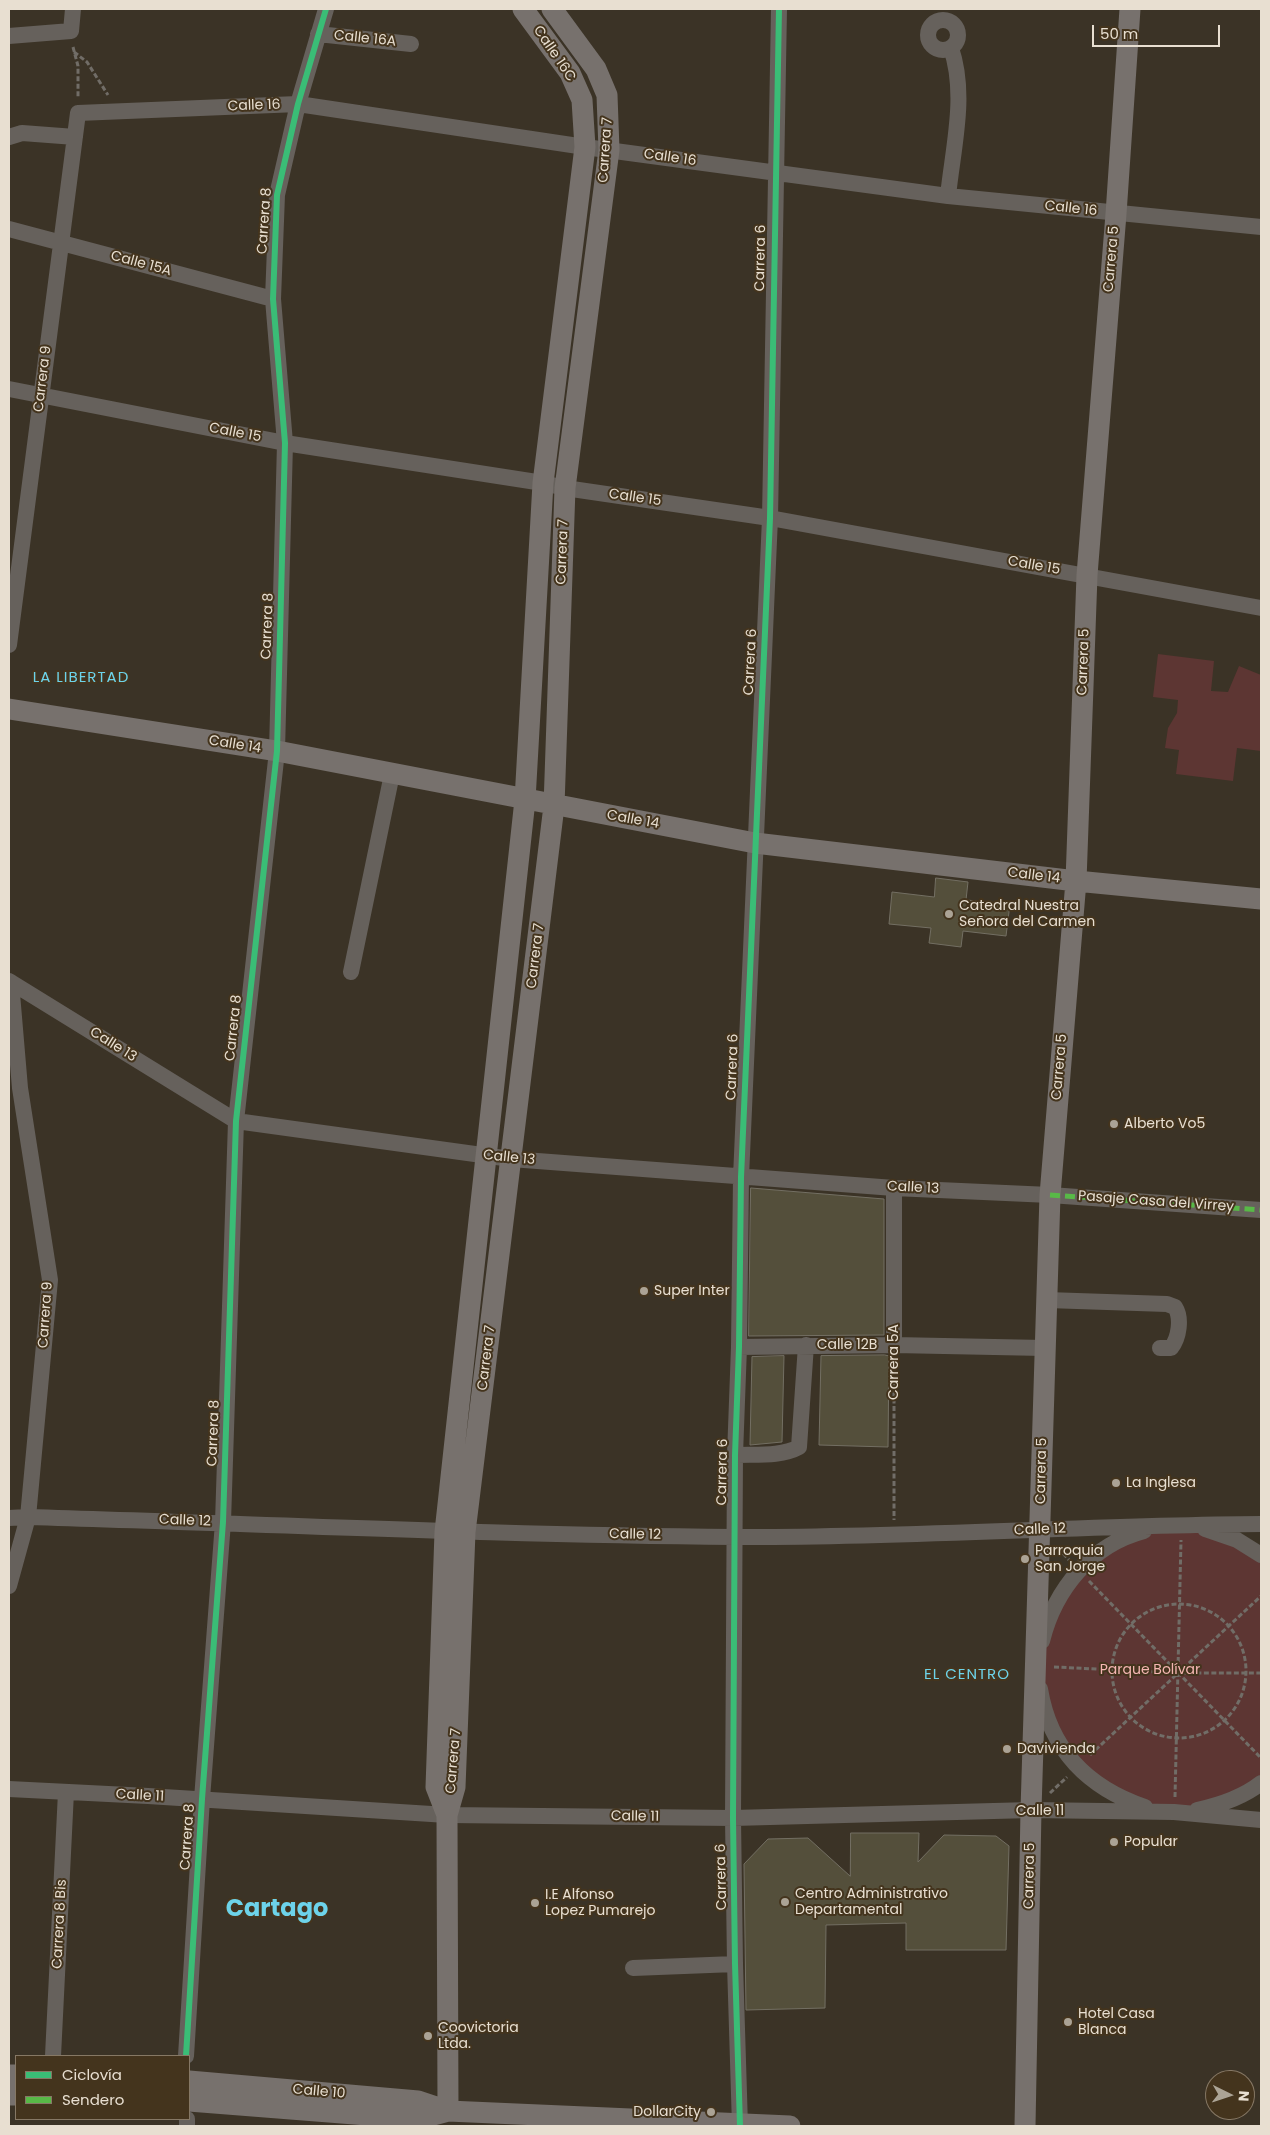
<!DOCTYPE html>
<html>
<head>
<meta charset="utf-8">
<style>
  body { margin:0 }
  #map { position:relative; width:1270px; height:2135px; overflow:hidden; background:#3b3326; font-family:Poppins,sans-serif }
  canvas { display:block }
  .frame { position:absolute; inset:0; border:10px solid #e8dfd1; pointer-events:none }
  .legend { position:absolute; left:15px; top:2055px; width:175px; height:65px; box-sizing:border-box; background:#44341d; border:1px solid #867865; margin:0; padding:6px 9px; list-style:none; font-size:15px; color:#e8dfd1 }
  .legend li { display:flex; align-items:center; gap:10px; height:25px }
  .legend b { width:25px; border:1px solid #867865 }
  .north { position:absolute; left:1205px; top:2070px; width:50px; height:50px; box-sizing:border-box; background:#44341d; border:1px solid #867865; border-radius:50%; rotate:94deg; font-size:14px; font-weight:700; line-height:20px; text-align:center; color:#e8dfd1 }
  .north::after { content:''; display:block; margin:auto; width:18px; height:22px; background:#aba395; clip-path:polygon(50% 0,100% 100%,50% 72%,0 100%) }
  .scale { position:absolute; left:1092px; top:25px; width:128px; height:22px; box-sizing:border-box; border:2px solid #e8dfd1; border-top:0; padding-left:6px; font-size:15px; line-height:18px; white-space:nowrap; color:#e8dfd1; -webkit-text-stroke:4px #44341d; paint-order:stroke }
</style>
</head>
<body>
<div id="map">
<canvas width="1270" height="2135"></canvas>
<div class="frame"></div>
<ul class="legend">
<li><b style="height:6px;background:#3abd76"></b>Ciclovía</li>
<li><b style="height:6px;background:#58b947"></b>Sendero</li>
</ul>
<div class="north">N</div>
<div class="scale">50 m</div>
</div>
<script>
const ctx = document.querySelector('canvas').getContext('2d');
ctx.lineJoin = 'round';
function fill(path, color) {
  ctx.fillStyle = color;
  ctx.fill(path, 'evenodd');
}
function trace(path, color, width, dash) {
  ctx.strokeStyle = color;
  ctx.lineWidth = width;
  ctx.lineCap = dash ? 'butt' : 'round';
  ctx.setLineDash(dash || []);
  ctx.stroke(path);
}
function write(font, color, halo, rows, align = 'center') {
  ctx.font = font + ' Poppins,sans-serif';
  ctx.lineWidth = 4;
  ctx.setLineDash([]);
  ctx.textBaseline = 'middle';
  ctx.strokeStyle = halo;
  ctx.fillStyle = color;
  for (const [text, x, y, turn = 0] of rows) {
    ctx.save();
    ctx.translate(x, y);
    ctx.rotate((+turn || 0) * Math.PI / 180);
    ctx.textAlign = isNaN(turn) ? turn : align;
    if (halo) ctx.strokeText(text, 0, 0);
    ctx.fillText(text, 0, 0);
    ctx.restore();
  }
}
const green = new Path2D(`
  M1158,654L1214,661L1211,691L1228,692L1239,666L1261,675L1260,713H1261V751L1237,748L1233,781L1176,774L1179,750L1165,748L1168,728L1177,713L1178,700L1153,697Z
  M1181,1525L1261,1555V1783L1174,1812L1098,1785L1048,1721L1040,1645L1054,1605L1115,1542Z`);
const building = new Path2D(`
  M936,878L968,882L966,900L1010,904L1006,936L963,931L961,947L929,943L931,928L889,924L892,892L934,897Z
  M751,1188L884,1199V1335L749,1336Z
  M885,1355L889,1356L888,1447L819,1445L821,1356Z
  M784,1356L782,1442L750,1445L752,1357Z
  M851,1833H919L918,1862L944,1835L996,1836L1009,1846L1006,1950H906V1923L826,1925L825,2008L746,2010L744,1864L768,1839L808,1838L850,1876Z`);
const path = new Path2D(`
  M73,47L78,66V97
  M74,52L87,62L108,95
  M894,1361V1520
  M1058,1548L1069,1560
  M1089,1581L1261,1758
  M1112 1671a67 67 0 1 1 134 0a67 67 0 1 1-134 0Z
  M1054,1667L1178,1673H1261
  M1090,1755L1261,1596
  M1050,1793L1067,1777
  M1175,1797L1181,1540`);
const minor = new Path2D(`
  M928 35a15 15 0 1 1 30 0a15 15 0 1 1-30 0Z
  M318,34L411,44
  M9,36L71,31L73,9
  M9,137L22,133L75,137
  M948,196C953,147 967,95 951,48
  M9,229L273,299
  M9,389L285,443L543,483L565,488L770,518L1261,608
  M9,645L78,113L298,104L585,147L948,196L1261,227
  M351,972L392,774
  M9,981L236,1121L511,1159L894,1188L1050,1195L1261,1210
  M894,1188V1345
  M1047,1300L1167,1304L1175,1307C1182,1318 1179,1338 1171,1348H1160
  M739,1347L894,1345L1044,1348
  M735,1455C755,1454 781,1457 799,1447L806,1345
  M9,1518L28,1517C264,1524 499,1535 735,1537C910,1538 1086,1525 1261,1524
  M1205,1529L1237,1540L1261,1555
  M9,1586L28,1517L50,1280L20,1088L11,982
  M1042,1641C1055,1589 1091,1545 1144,1531
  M1040,1689C1050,1750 1089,1788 1145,1807
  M9,1789L148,1796L447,1815L733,1818L1031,1810L1174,1812L1261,1820
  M1197,1810C1220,1805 1242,1798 1261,1783
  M633,1968L735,1964
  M53,2056L66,1792
  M186,2056L202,1799L223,1522L236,1121L277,751L285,443L273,299L277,195L298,104L326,9
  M187,2126V2119
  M740,2126L735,1964L733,1818L735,1455L739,1347L741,1177L770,518L779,9`);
const major = new Path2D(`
  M9,709L277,751L755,843L1076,881L1261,899
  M447,1815L436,1787L445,1532L525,800L543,483L585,147L582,100L570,73L523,9
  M9,2075H16
  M189,2081L418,2101L448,2111
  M9,2095H16
  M189,2101L418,2119L448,2111L790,2126
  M448,2111L447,1815L455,1787L465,1532L554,806L565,488L609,150L607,95L596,69L552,9
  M1025,2126L1031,1810L1050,1195L1076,881L1087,575L1116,214L1130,9`);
const quiet = new Path2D(`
  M1050,1195L1261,1210`);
const cycleway = new Path2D(`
  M186,2056L202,1799L223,1522L236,1121L277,751L285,443L273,299L277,195L298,104L326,9
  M740,2126L735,1964L733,1818L735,1455L739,1347L741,1177L770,518L779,9`);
const markers = [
  [949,914,5,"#aba395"],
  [1114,1124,5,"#aba395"],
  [644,1291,5,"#aba395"],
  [1116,1483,5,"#aba395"],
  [1025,1559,5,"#aba395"],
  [1007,1749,5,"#aba395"],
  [1114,1842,5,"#aba395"],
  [785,1902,5,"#aba395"],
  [535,1903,5,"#aba395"],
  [1068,2022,5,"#aba395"],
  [428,2036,5,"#aba395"],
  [711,2112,5,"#aba395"]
];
const streetNames = [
  ["Calle 16A",365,39,6],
  ["Calle 16C",554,54,56],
  ["Calle 16",254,106,-2],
  ["Carrera 7",606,150,-86],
  ["Calle 16",670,158,8],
  ["Calle 16",1071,209,6],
  ["Carrera 8",265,221,-86],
  ["Carrera 6",761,258,-89],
  ["Carrera 5",1112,259,-85],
  ["Calle 15A",141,264,15],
  ["Carrera 9",43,379,-83],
  ["Calle 15",235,433,11],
  ["Calle 15",635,498,8],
  ["Carrera 7",563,552,-88],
  ["Calle 15",1034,566,10],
  ["Carrera 8",268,626,-88],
  ["Carrera 6",751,662,-87],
  ["Carrera 5",1084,662,-88],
  ["Calle 14",235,745,9],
  ["Calle 14",633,820,10],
  ["Calle 14",1034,876,7],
  ["Carrera 7",536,956,-83],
  ["Carrera 8",234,1028,-84],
  ["Calle 13",113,1045,32],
  ["Carrera 6",733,1067,-88],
  ["Carrera 5",1060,1067,-85],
  ["Calle 13",509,1158,6],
  ["Calle 13",913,1188,3],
  ["Pasaje Casa del Virrey",1156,1202,4],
  ["Carrera 9",46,1315,-86],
  ["Calle 12B",847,1345],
  ["Carrera 7",487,1358,-83],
  ["Carrera 5A",894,1362,-90],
  ["Carrera 8",214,1433,-88],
  ["Carrera 5",1042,1471,-89],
  ["Carrera 6",723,1472,-89],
  ["Calle 12",185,1521,2],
  ["Calle 12",1040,1530,-2],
  ["Calle 12",635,1535,1],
  ["Carrera 7",454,1761,-85],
  ["Calle 11",140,1796,3],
  ["Calle 11",1040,1811],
  ["Calle 11",635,1817,1],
  ["Carrera 8",188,1837,-86],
  ["Carrera 5",1030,1876,-89],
  ["Carrera 6",722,1877,-91],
  ["Carrera 8 Bis",60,1924,-87],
  ["Calle 10",319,2092,5]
];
const poiNames = [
  ["Catedral Nuestra",959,906],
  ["Señora del Carmen",959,922],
  ["Alberto Vo5",1124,1124],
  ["Super Inter",654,1291],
  ["La Inglesa",1126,1483],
  ["Parroquia",1035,1551],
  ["San Jorge",1035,1567],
  ["Davivienda",1017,1749],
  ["Popular",1124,1842],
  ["Centro Administrativo",795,1894],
  ["Departamental",795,1910],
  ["I.E Alfonso",545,1895],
  ["Lopez Pumarejo",545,1911],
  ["Hotel Casa",1078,2014],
  ["Blanca",1078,2030],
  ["Coovictoria",438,2028],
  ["Ltda.",438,2044],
  ["DollarCity",701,2112,"right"]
];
const parkNames = [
  ["Parque Bolívar",1150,1670]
];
const neighbourhoodNames = [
  ["LA LIBERTAD",81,678],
  ["EL CENTRO",967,1675]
];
const townNames = [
  ["Cartago",277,1910]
];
fill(green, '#5d3633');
fill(building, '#544f3b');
trace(building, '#736f63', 1);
trace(path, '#716d67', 3, [5, 2.5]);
trace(minor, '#66615c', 16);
trace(major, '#77716d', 21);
trace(quiet, '#58b947', 5, [10, 5]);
trace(cycleway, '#3abd76', 6);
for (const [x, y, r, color] of markers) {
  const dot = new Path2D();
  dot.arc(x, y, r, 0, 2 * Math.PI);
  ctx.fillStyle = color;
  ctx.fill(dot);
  trace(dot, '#44341d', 2);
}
write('14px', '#e8dfd1', '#44341d', streetNames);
write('14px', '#e8dfd1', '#44341d', poiNames, 'left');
write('14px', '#f4b6b2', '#44341d', parkNames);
ctx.letterSpacing = '1px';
write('15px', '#6dd3e9', '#44341d', neighbourhoodNames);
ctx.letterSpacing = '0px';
write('bold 24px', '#6dd3e9', '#44341d', townNames);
</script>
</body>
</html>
